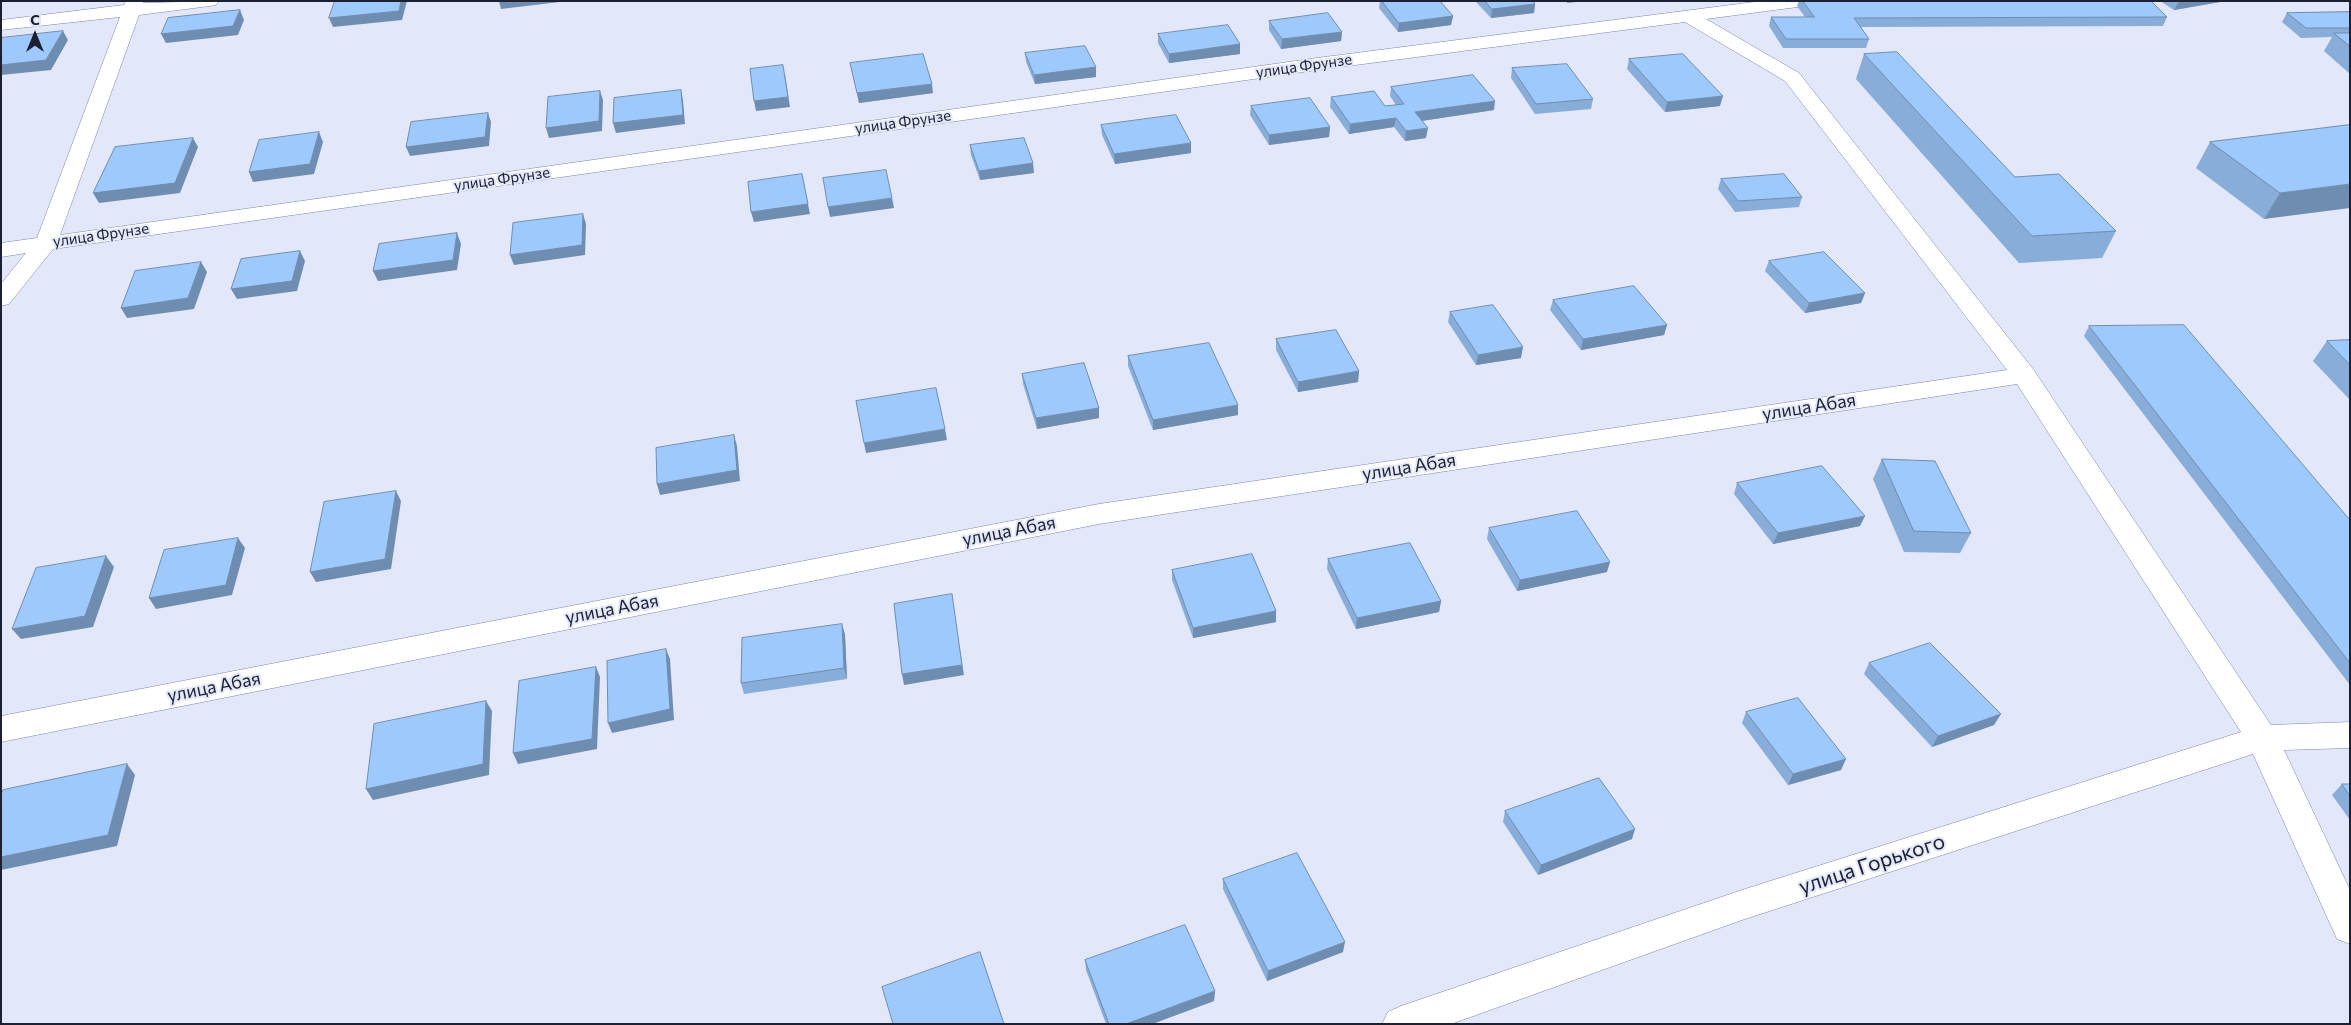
<!DOCTYPE html>
<html>
<head>
<meta charset="utf-8">
<style>
  body { margin:0 }
  #map { position:relative; width:2351px; height:1025px; overflow:hidden; background:#e2e7f9; font-family:Commissioner,sans-serif }
  canvas { display:block }
  .frame { position:absolute; inset:0; border:2px solid #1c2030; pointer-events:none }
  .north { position:absolute; left:10px; top:10px; width:50px; height:50px; -webkit-text-stroke:4px #e2e7f9; paint-order:stroke; rotate:0deg; font-size:14px; font-weight:700; line-height:20px; text-align:center; color:#1c2030 }
  .north::after { content:''; display:block; margin:auto; width:18px; height:22px; background:#1c2030; clip-path:polygon(50% 0,100% 100%,50% 72%,0 100%) }
</style>
</head>
<body>
<div id="map">
<canvas width="2351" height="1025"></canvas>
<div class="frame"></div>
<div class="north">С</div>
</div>
<script>
const ctx = document.querySelector('canvas').getContext('2d');
ctx.lineJoin = 'round';
function trace(path, color, width, dash) {
  ctx.strokeStyle = color;
  ctx.lineWidth = width;
  ctx.lineCap = dash ? 'butt' : 'round';
  ctx.setLineDash(dash || []);
  ctx.stroke(path);
}
function fill(path, color) {
  ctx.fillStyle = color;
  ctx.fill(path, 'evenodd');
}
function write(font, color, halo, rows, align = 'center') {
  ctx.font = font + ' Commissioner,sans-serif';
  ctx.lineWidth = 4;
  ctx.setLineDash([]);
  ctx.textBaseline = 'middle';
  ctx.strokeStyle = halo;
  ctx.fillStyle = color;
  for (const [text, x, y, turn = 0] of rows) {
    ctx.save();
    ctx.translate(x, y);
    ctx.rotate((+turn || 0) * Math.PI / 180);
    ctx.textAlign = isNaN(turn) ? turn : align;
    if (halo) ctx.strokeText(text, 0, 0);
    ctx.fillText(text, 0, 0);
    ctx.restore();
  }
}
const minor = new Path2D(`
  M126,1H144L143,3L219,1L216,5L210,6L139,15L60,235L1317,58L1762,1H1814L1811,5L1805,6L1706,19L1799,73L2033,369L2271,725L2350,722V748L2284,750L2350,890V944L2337,939L2253,754L1742,920L1451,1024H1382L1388,1012L1401,1006L1742,890L2241,732L2017,384L1099,524L1,742V716L1099,504L2007,370L1785,81L1685,22L1317,70L53,249L9,304L1,306V284L26,253L1,257V243L37,238L120,17L1,30V20L124,5Z`);
const wall = new Path2D(`
  M1380,1H1440L1453,16L1451,25L1398,32L1379,8Z
  M1475,1H1533L1535,4L1534,13L1491,18Z
  M1799,1H2151L2167,17L2163,26L1861,27L1869,39L1866,48H1783L1769,26L1771,17H1805L1797,6Z
  M2160,1H2226L2174,10Z
  M2350,12V74L2324,51L2332,37L2301,38L2282,22L2287,13Z
  M1269,21L1342,32L1341,41L1281,49L1269,30Z
  M1158,34L1240,44V54L1169,63L1158,43Z
  M1025,53L1096,77L1035,84L1026,62Z
  M1864,54L2015,177L2116,231L2102,258L2019,263L1856,79Z
  M1629,59L1720,106L1665,112L1627,69Z
  M850,63L933,93L859,103Z
  M1512,68L1593,99L1591,109L1535,114L1511,78Z
  M1391,87L1494,110L1422,121L1426,138L1405,141L1394,127L1349,134L1330,107L1331,97L1385,106L1396,105L1390,96Z
  M1251,106L1330,127L1329,137L1269,145L1250,115Z
  M1101,125L1191,153L1115,164L1102,135Z
  M2350,125L2264,219L2196,168L2210,142Z
  M970,145L1034,173L980,180L971,155Z
  M1721,179L1802,197L1799,207L1735,212L1718,189Z
  M1769,261L1865,293L1861,303L1805,313L1765,271Z
  M1553,300L1667,325L1664,335L1581,350L1550,310Z
  M1450,312L1521,358L1476,365L1448,322Z
  M2089,326L2350,520V685L2084,336Z
  M1276,339L1359,371L1358,382L1298,392L1276,350Z
  M2350,340V400L2313,361L2327,341Z
  M1128,356L1238,415L1153,430L1128,366Z
  M1022,374L1099,418L1037,429L1023,384Z
  M1882,459L1971,533L1960,553L1904,552L1873,479Z
  M1737,483L1860,526L1773,544L1734,494Z
  M1489,528L1607,572L1517,591L1487,539Z
  M1328,559L1441,601L1439,612L1356,629L1327,569Z
  M1172,570L1276,611V622L1193,638L1172,580Z
  M842,624L845,635L847,679L744,694L741,683Z
  M1869,663L1994,725L1932,747L1864,674Z
  M1746,712L1841,770L1788,785L1742,723Z
  M2342,784H2350V820L2332,795Z
  M1505,811L1632,839L1538,875L1503,822Z
  M1223,879L1343,952L1267,981L1223,889Z
  M1085,960L1215,991L1214,1001L1152,1024H1106L1086,970Z`);
const shadedWall = new Path2D(`
  M401,1H407L402,20L333,27L329,18Z
  M499,1H568L501,9Z
  M1567,1H1585L1567,3Z
  M2179,1H2226L2174,10Z
  M1535,4L1534,13L1491,18L1492,9Z
  M240,10L244,20L238,35L166,43L161,34Z
  M1453,16L1451,25L1398,32L1399,23Z
  M63,31L68,40L51,70L1,75V65Z
  M1342,32L1341,41L1281,49L1282,39Z
  M1240,44V54L1169,63V54Z
  M1096,67V77L1035,84L1034,75Z
  M785,75L790,107L756,111L754,101Z
  M932,84L933,93L859,103L857,93Z
  M681,90L683,100L685,124L616,133L613,123Z
  M600,91L603,100L602,131L549,138L546,128Z
  M1723,96L1720,106L1665,112L1667,102Z
  M1495,101L1494,110L1414,122L1415,112Z
  M488,113L491,122L489,146L410,156L406,147Z
  M1396,118L1394,127L1349,134L1350,124Z
  M1330,127L1329,137L1269,145V135Z
  M1428,128L1426,138L1405,141L1406,131Z
  M319,132L323,142L314,174L253,182L249,172Z
  M193,138L198,147L180,193L99,203L93,193Z
  M1191,143V153L1115,164L1114,154Z
  M1033,163L1034,173L980,180L979,171Z
  M802,174L810,214L754,222L751,212Z
  M2350,184V208L2264,219L2280,193Z
  M892,198L894,208L830,217L828,207Z
  M583,214L586,224L585,255L514,265L510,255Z
  M457,233L461,244L457,270L378,281L373,271Z
  M300,251L305,261L297,291L237,299L231,289Z
  M201,262L207,272L194,309L127,318L121,308Z
  M1865,293L1861,303L1805,313L1809,303Z
  M1667,325L1664,335L1581,350L1583,339Z
  M1523,347L1521,358L1476,365L1478,355Z
  M1359,371L1358,382L1298,392V382Z
  M1238,405V415L1153,430V420Z
  M1099,408V418L1037,429L1036,418Z
  M945,429L947,440L866,453L864,443Z
  M734,435L737,446L740,481L660,495L657,484Z
  M396,491L401,501L391,569L316,582L310,572Z
  M1865,516L1860,526L1773,544L1778,533Z
  M238,538L245,548L232,595L156,609L149,598Z
  M106,556L114,567L93,627L21,639L12,629Z
  M1610,562L1607,572L1517,591L1520,580Z
  M1441,601L1439,612L1356,629L1357,618Z
  M953,605L964,675L904,685L902,674Z
  M1276,611V622L1193,638V628Z
  M842,624L845,635L847,679L844,668Z
  M666,649L670,659L674,720L612,733L608,723Z
  M596,667L600,677L597,749L518,764L513,753Z
  M486,701L492,711L489,775L373,800L366,789Z
  M2001,714L1994,725L1932,747L1938,736Z
  M1846,759L1841,770L1788,785L1793,774Z
  M127,764L135,775L117,846L1,870V857Z
  M1635,829L1632,839L1538,875L1541,865Z
  M1345,942L1343,952L1267,981L1268,971Z
  M1215,991L1214,1001L1152,1024H1126Z`);
const building = new Path2D(`
  M335,1H401L399,11L329,18Z
  M1382,1H1440L1453,16L1399,23Z
  M1485,1H1533L1535,4L1492,9Z
  M1803,1H2151L2167,17L1854,18L1869,39H1786L1771,17H1814Z
  M240,10L233,26L161,34L168,18Z
  M2350,12V28H2306L2287,13Z
  M1328,13L1342,32L1282,39L1269,21Z
  M1228,25L1240,44L1169,54L1158,34Z
  M63,31L46,60L1,65V38Z
  M2334,33H2350V46Z
  M1085,46L1096,67L1034,75L1025,53Z
  M1897,52L2015,177L2059,174L2116,231L2032,236L1864,54Z
  M923,54L932,84L857,93L850,63Z
  M1683,54L1723,96L1667,102L1629,59Z
  M1567,64L1593,99L1536,104L1512,68Z
  M783,65L788,97L754,101L750,69Z
  M1473,75L1495,101L1415,112L1428,128L1406,131L1396,118L1350,124L1331,97L1374,91L1385,106L1404,104L1391,87Z
  M681,90L683,115L613,123L614,98Z
  M600,91L599,121L546,128L548,97Z
  M1310,98L1330,127L1269,135L1251,106Z
  M488,113L485,137L406,147L411,122Z
  M1176,115L1191,143L1114,154L1101,125Z
  M2350,125V184L2280,193L2210,142Z
  M319,132L310,164L249,172L259,140Z
  M193,138L175,183L93,193L115,147Z
  M1024,138L1033,163L979,171L970,145Z
  M886,170L892,198L828,207L823,178Z
  M802,174L808,204L751,212L748,182Z
  M1784,174L1802,197L1738,201L1721,179Z
  M583,214L582,245L510,255L513,223Z
  M457,233L453,260L373,271L379,244Z
  M300,251L292,281L231,289L241,259Z
  M1824,252L1865,293L1809,303L1769,261Z
  M201,262L188,298L121,308L135,271Z
  M1634,286L1667,325L1583,339L1553,300Z
  M1493,305L1523,347L1478,355L1450,312Z
  M2184,325L2350,520V663L2089,326Z
  M1336,330L1359,371L1298,382L1276,339Z
  M2350,340V365L2327,341Z
  M1209,343L1238,405L1153,420L1128,356Z
  M1084,363L1099,408L1036,418L1022,374Z
  M936,388L945,429L864,443L856,401Z
  M734,435L737,470L657,484L656,448Z
  M1882,459L1935,461L1971,533L1914,531Z
  M1822,466L1865,516L1778,533L1737,483Z
  M396,491L385,559L310,572L324,502Z
  M1577,511L1610,562L1520,580L1489,528Z
  M238,538L226,585L149,598L164,550Z
  M1410,543L1441,601L1357,618L1328,559Z
  M1252,554L1276,611L1193,628L1172,570Z
  M106,556L85,616L12,629L36,568Z
  M952,594L962,665L902,674L894,604Z
  M842,624L844,668L741,683L742,638Z
  M1930,643L2001,714L1938,736L1869,663Z
  M666,649L670,709L608,723L607,661Z
  M596,667L592,739L513,753L519,681Z
  M1798,698L1846,759L1793,774L1746,712Z
  M486,701L483,764L366,789L374,724Z
  M127,764L108,835L1,857V794L3,790Z
  M1599,778L1635,829L1541,865L1505,811Z
  M2342,784H2350V796Z
  M1297,853L1345,942L1268,971L1223,879Z
  M1185,925L1215,991L1126,1024H1109L1085,960Z
  M980,952L1004,1024H893L882,987Z`);
const farStreetnames = [
  ["улица Фрунзе",1304,66,-8],
  ["улица Фрунзе",903,122,-8],
  ["улица Фрунзе",502,179,-8],
  ["улица Фрунзе",101,235,-8]
];
const streetNames = [
  ["улица Абая",1809,407,-9],
  ["улица Абая",1409,467,-9],
  ["улица Абая",1009,531,-11],
  ["улица Абая",612,609,-11],
  ["улица Абая",214,687,-11]
];
const nearStreetnames = [
  ["улица Горького",1872,864,-18]
];
trace(minor, '#7a85ad', 1);
fill(minor, '#fff');
fill(wall, '#88add9');
fill(shadedWall, '#6f8db0');
fill(building, '#9ec9fc');
trace(building, '#6f8db0', 1);
write('15px', '#1c2030', '#e2e7f9', farStreetnames);
write('18px', '#1c2030', '#e2e7f9', streetNames);
write('21px', '#1c2030', '#e2e7f9', nearStreetnames);
</script>
</body>
</html>
